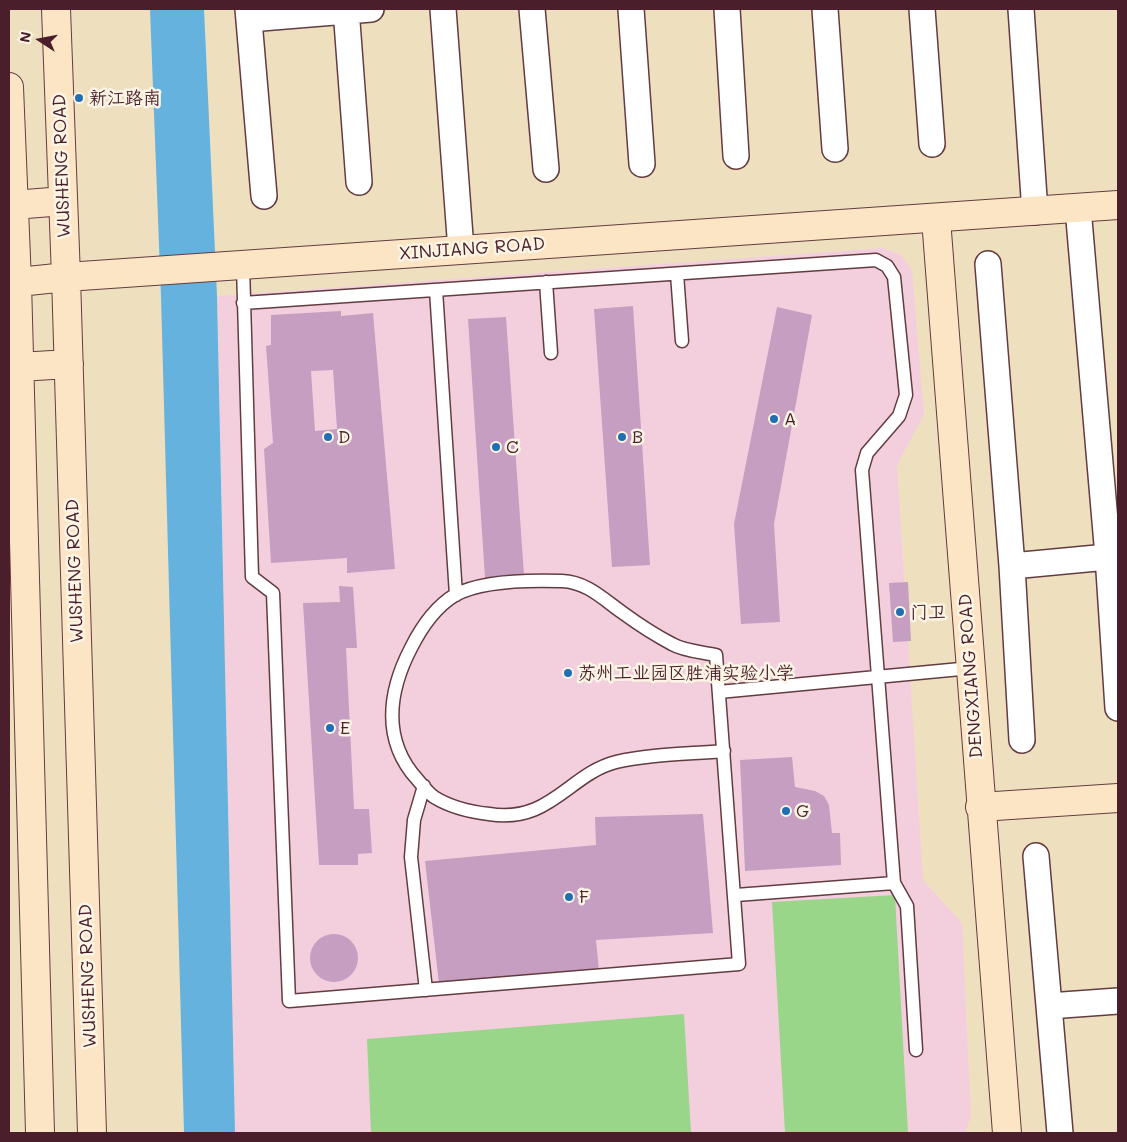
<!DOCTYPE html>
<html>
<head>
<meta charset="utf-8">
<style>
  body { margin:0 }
  #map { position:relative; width:1127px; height:1142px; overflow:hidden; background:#eee0bf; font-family:Mali,sans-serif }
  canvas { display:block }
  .frame { position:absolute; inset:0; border:10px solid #4a1f2b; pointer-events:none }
  .north { position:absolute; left:15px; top:15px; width:50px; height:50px; -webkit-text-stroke:4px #fcf5e5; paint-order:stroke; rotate:281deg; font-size:14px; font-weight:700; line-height:20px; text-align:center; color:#4a1f2b }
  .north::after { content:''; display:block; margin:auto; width:18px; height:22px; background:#4a1f2b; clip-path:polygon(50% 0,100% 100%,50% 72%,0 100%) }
</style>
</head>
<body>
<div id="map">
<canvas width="1127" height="1142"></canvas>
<div class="frame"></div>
<div class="north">N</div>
</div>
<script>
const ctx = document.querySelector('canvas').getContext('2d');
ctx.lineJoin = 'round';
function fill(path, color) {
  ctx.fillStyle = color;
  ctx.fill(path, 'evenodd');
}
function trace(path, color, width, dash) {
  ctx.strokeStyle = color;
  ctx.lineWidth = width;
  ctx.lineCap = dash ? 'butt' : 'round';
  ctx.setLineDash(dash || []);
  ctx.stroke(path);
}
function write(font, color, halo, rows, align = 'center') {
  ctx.font = font + ' Mali,"LXGW WenKai TC",sans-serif';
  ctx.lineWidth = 5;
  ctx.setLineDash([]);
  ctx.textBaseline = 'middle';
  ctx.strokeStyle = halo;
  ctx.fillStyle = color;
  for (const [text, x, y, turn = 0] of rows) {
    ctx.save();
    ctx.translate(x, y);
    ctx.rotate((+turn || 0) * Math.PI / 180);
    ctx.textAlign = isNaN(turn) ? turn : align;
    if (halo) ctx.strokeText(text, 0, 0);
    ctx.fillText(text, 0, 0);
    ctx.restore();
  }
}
const built = new Path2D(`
  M883,248L901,255L912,270L924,415L897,465L923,880L962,923L971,1116L965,1133H235L217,296Z`);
const green = new Path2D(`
  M895,895L908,1133H785L772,902Z
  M684,1014L691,1133H371L367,1039Z`);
const water = new Path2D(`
  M150,9H204L217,296L235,1133H184L161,297Z`);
const building = new Path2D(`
  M633,306L650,565L612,567L594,309Z
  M777,307L812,315L774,524L780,622L741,624L734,524Z
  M341,311V316L373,313L395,569L347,573V558L271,563L264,449L273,443L266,346L271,345V315ZM333,370L337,429L315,431L311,371Z
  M506,317L524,575L485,578L468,319Z
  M908,582L911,641L893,642L889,583Z
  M339,586L353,587L357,648H346L354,809H369L372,853L358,854V865H319L303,603L340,602Z
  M792,757L795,787L815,791L824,796L829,805L832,833H840L841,865L745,871L740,760Z
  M703,814L713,933L596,940L599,971L439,984L425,861L596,845L595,817Z
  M310 958a24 24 0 1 1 48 0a24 24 0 1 1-48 0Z`);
const lane = new Path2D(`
  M243,266L252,577L273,593L289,1001L739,964L716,655C702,652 684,651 672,644C655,635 638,624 623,613C603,599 587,582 562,581C532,580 482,580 455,595C435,607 421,628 411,648C388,692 382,740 417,779C422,785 428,793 434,797C450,807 471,812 489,814C550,824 569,774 616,762C650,754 689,754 724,751
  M677,274L682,341
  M546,282L551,353
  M436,290L456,595
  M243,303L876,260L887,266L894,277L906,395L899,416L867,453L862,470L894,883L736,895
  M719,692L971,668
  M424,786L414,820L411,857L426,990
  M894,883L907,906L916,1050`);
const street = new Path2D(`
  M248,9L264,196
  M346,9L359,182
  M443,9L461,250
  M532,9L546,169
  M631,9L642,164
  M727,9L736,156
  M825,9L835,149
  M922,9L932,144
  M1021,9L1035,212
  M249,19L371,9
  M1078,208L1108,556L1118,708
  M988,264L1012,566L1022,740
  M1012,566L1118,556
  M1036,856L1060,1133
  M1049,1006L1118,1001`);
const secondary = new Path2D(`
  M56,9L66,277L92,1133
  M9,87L17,282L40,1133
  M14,205L63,201
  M936,219L1007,1133
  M9,283L66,277L1118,205
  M19,367L69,364
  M980,807L1118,798`);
const markers = [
  [79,98,5,"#1f6fb2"],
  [774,419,5,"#1f6fb2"],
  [328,437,5,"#1f6fb2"],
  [622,437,5,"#1f6fb2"],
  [496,447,5,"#1f6fb2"],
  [900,612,5,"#1f6fb2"],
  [568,673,5,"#1f6fb2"],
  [330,728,5,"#1f6fb2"],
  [786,811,5,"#1f6fb2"],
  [569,897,5,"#1f6fb2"]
];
const poiNames = [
  ["新江路南",89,98],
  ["A",784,419],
  ["D",338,437],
  ["B",632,437],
  ["C",506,447],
  ["门卫",910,612],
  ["苏州工业园区胜浦实验小学",578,673],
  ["E",340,728],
  ["G",796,811],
  ["F",579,897]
];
const streetNames = [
  ["WUSHENG ROAD",62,166,-92],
  ["XINJIANG ROAD",472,249,-4],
  ["WUSHENG ROAD",75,571,-92],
  ["DENGXIANG ROAD",971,676,-94],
  ["WUSHENG ROAD",88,976,-92]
];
fill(built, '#f3cfde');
fill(green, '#99d68a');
fill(water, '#65b2df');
fill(building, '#c59ec1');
trace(lane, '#633c41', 15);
trace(street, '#633c41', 28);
trace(secondary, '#633c41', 30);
trace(lane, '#fff', 12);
trace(street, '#fff', 25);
trace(secondary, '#fce5c4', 28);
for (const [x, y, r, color] of markers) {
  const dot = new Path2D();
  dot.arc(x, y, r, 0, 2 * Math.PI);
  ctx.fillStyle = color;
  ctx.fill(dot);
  trace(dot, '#fcf5e5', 2);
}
write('18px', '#4a1f2b', '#fcf5e5', poiNames, 'left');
write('18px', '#4a1f2b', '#fcf5e5', streetNames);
</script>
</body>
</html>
